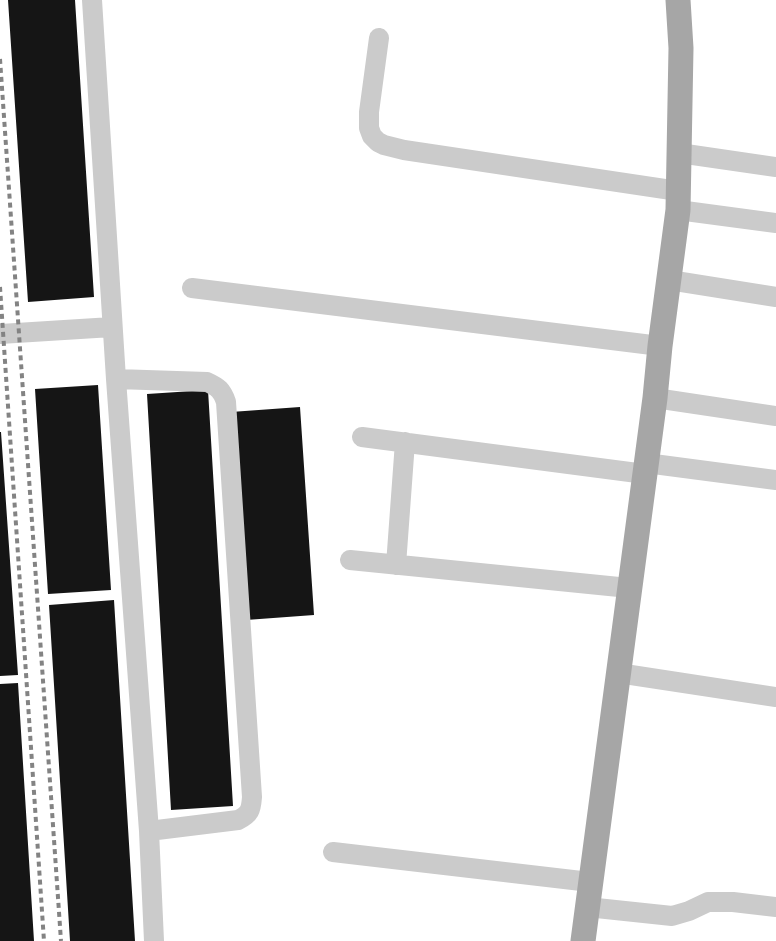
<!DOCTYPE html>
<html>
<head>
<meta charset="utf-8">
<style>
  body { margin:0 }
  canvas { display:block; background:#fff }
</style>
</head>
<body>
<canvas width="776" height="941"></canvas>
<script>
const ctx = document.querySelector('canvas').getContext('2d');
ctx.lineJoin = 'round';
function fill(path, color) {
  ctx.fillStyle = color;
  ctx.fill(path, 'evenodd');
}
function trace(path, color, width, dash) {
  ctx.strokeStyle = color;
  ctx.lineWidth = width;
  ctx.lineCap = dash ? 'butt' : 'round';
  ctx.setLineDash(dash || []);
  ctx.stroke(path);
}
const building = new Path2D(`
  M8,0H75L94,297L28,302Z
  M98,385L111,590L48,594L35,389Z
  M208,390L233,806L171,810L147,394Z
  M300,407L314,615L246,620L231,412Z
  M0,432H1L18,675L0,676Z
  M114,600L135,941H70L49,605Z
  M18,683L34,941H0V684Z`);
const minor = new Path2D(`
  M92,0L116,379L149,831L154,941
  M379,38L369,112V128L372,136L378,142L384,145L404,150L678,191
  M679,153L776,167
  M678,210L776,223
  M669,280L776,297
  M192,288L660,346
  M0,334L112,327
  M116,379L207,382C218,387 222,390 226,402L252,797C251,810 250,814 238,820L149,831
  M655,398L776,416
  M362,437L645,474
  M646,463L776,480
  M350,560L629,588
  M396,565L405,442
  M618,673L776,697
  M333,852L590,882
  M587,907L672,916L689,911L708,902H733L776,907`);
const major = new Path2D(`
  M583,941L655,398L660,346L678,210L681,48L678,0`);
const rail = new Path2D(`
  M0,59L61,941
  M0,287L44,941`);
fill(building, '#151515');
trace(minor, '#cbcbcb', 20);
trace(major, '#a6a6a6', 25);
trace(rail, '#838383', 4, [5, 4]);
</script>
</body>
</html>
